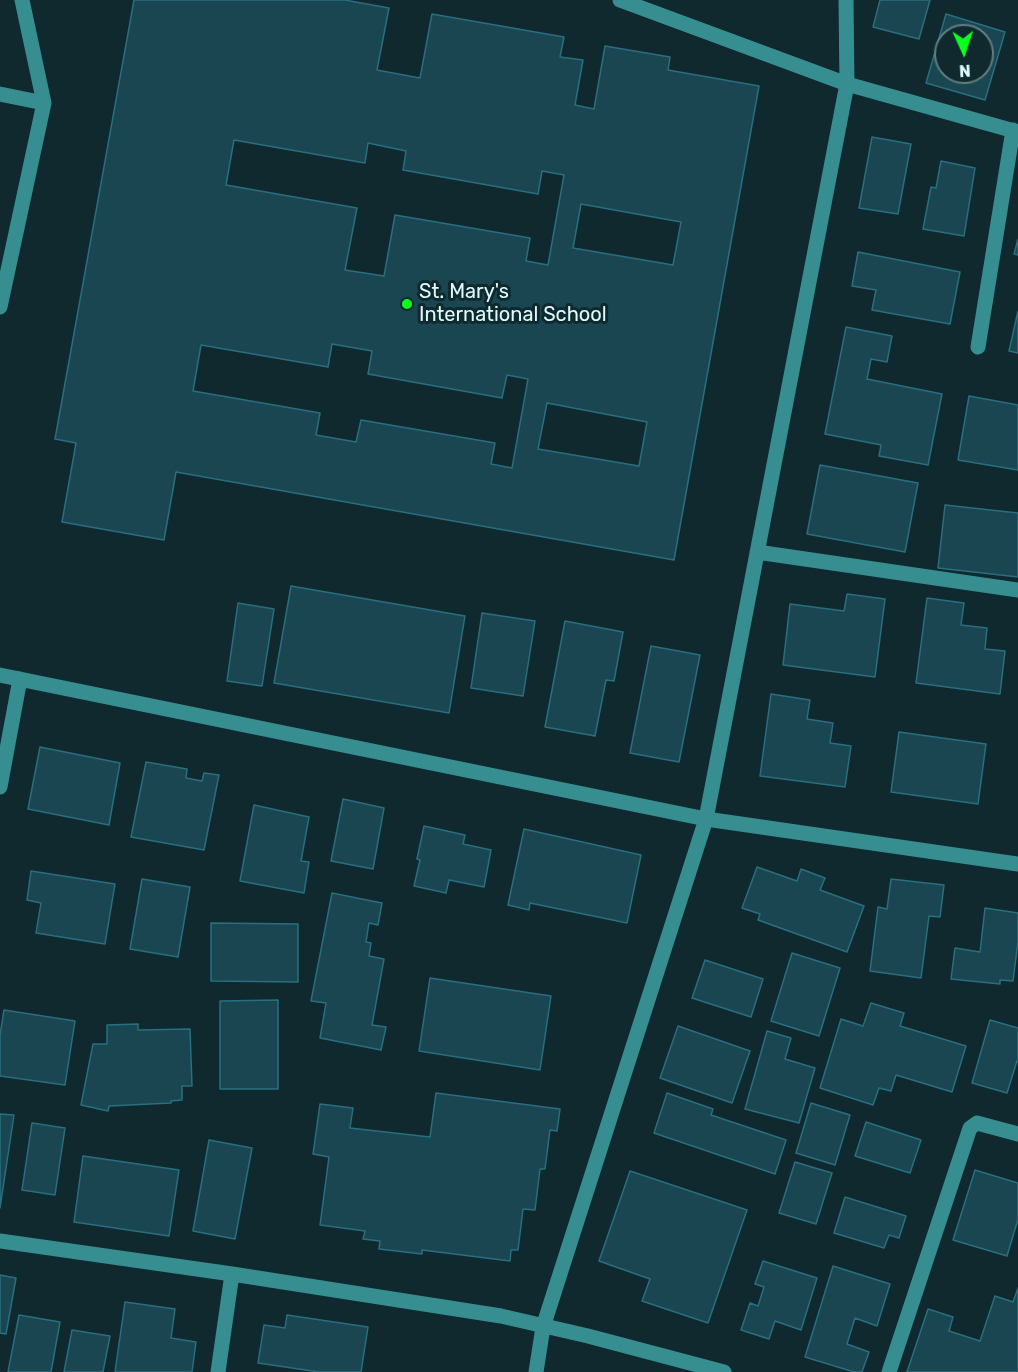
<!DOCTYPE html>
<html>
<head>
<meta charset="utf-8">
<style>
  body { margin:0 }
  #map { position:relative; width:1018px; height:1372px; overflow:hidden; background:#0f292e; font-family:Rubik,sans-serif }
  canvas { display:block }
  .north { position:absolute; left:934px; top:24px; width:60px; height:60px; box-sizing:border-box; background:#0f292e; border:2px solid #617d82; border-radius:50%; rotate:177deg; font-size:16px; font-weight:700; line-height:24px; text-align:center; color:#ddfbff }
  .north::after { content:''; display:block; margin:auto; width:21px; height:27px; background:#09ff20; clip-path:polygon(50% 0,100% 100%,50% 72%,0 100%) }
</style>
</head>
<body>
<div id="map">
<canvas width="1018" height="1372"></canvas>
<div class="north">N</div>
</div>
<script>
const ctx = document.querySelector('canvas').getContext('2d');
ctx.lineJoin = 'round';
function fill(path, color) {
  ctx.fillStyle = color;
  ctx.fill(path, 'evenodd');
}
function trace(path, color, width, dash) {
  ctx.strokeStyle = color;
  ctx.lineWidth = width;
  ctx.lineCap = dash ? 'butt' : 'round';
  ctx.setLineDash(dash || []);
  ctx.stroke(path);
}
function write(font, color, halo, rows, align = 'center') {
  ctx.font = font + ' Rubik,sans-serif';
  ctx.lineWidth = 6;
  ctx.setLineDash([]);
  ctx.textBaseline = 'middle';
  ctx.strokeStyle = halo;
  ctx.fillStyle = color;
  for (const [text, x, y, turn = 0] of rows) {
    ctx.save();
    ctx.translate(x, y);
    ctx.rotate((+turn || 0) * Math.PI / 180);
    ctx.textAlign = isNaN(turn) ? turn : align;
    if (halo) ctx.strokeText(text, 0, 0);
    ctx.fillText(text, 0, 0);
    ctx.restore();
  }
}
const building = new Path2D(`
  M134,0H345L389,8L377,70L420,78L432,14L564,37L560,57L583,60L575,105L594,109L605,46L670,57L668,70L759,86L674,560L176,472L164,540L62,522L76,443L55,439ZM234,140L365,163L368,143L406,151L403,170L538,194L542,171L564,175L548,265L526,261L530,238L395,215L384,276L345,270L357,208L226,185ZM581,204L681,222L673,265L573,248ZM332,344L372,351L368,374L502,398L507,375L528,379L512,468L491,464L495,443L361,420L356,442L316,435L320,413L193,391L201,345L328,367ZM547,403L647,422L639,466L538,449Z
  M880,0H930L919,39L873,27Z
  M946,14L1005,32L985,100L926,83ZM946,36H982V72H946Z
  M872,137L911,144L898,214L859,208Z
  M941,161L975,168L964,236L923,229L931,187L936,188Z
  M1018,239V255L1014,254Z
  M858,252L960,272L950,324L872,310L876,290L852,286Z
  M1018,311V353L1009,351Z
  M846,327L892,336L887,362L871,359L867,379L942,394L928,465L879,456L881,445L825,434Z
  M969,396L1018,405V470L958,460Z
  M820,465L918,483L905,552L807,534Z
  M945,505L1018,513V577L938,568Z
  M291,586L465,616L449,713L274,683Z
  M847,594L885,599L875,677L783,665L790,604L844,611Z
  M927,598L964,603L961,625L987,628L985,649L1005,651L1000,694L916,683Z
  M238,603L274,609L262,686L227,681Z
  M482,613L535,621L523,696L471,688Z
  M565,621L623,632L614,681L606,680L595,736L545,727Z
  M651,646L700,655L679,762L630,753Z
  M771,694L810,700L807,719L833,723L830,743L851,746L845,787L760,776Z
  M899,732L986,744L978,804L891,792Z
  M40,747L120,763L109,825L28,809Z
  M146,762L187,769L186,778L202,781L204,773L219,775L204,850L131,837Z
  M343,799L384,808L373,869L331,861Z
  M254,805L309,817L301,861L309,862L304,893L240,881Z
  M424,826L465,835L463,844L491,850L484,887L449,880L446,893L414,886L420,860L417,859Z
  M524,829L641,855L627,923L530,903L529,910L508,905Z
  M757,867L797,881L801,869L825,878L820,890L864,906L847,952L758,920L760,914L742,908Z
  M31,871L115,884L105,944L36,933L41,903L27,900Z
  M142,879L190,887L178,957L130,949Z
  M891,879L944,885L940,917L929,916L921,978L870,971L878,907L887,909Z
  M332,893L382,903L378,925L369,923L366,942L371,943L369,956L384,959L372,1025L386,1027L381,1050L320,1038L326,1003L311,1001Z
  M985,908L1018,913V942L1013,981L1000,980V984L951,979L955,948L980,952Z
  M211,923L298,924V982L211,981Z
  M792,953L840,968L819,1036L771,1021Z
  M705,960L763,979L751,1017L692,998Z
  M430,978L551,996L540,1070L419,1051Z
  M278,1000V1089H220V1001Z
  M871,1003L904,1013L900,1026L966,1046L952,1092L896,1075L891,1091L879,1088L873,1105L820,1088L841,1019L863,1026Z
  M4,1010L75,1021L65,1085L0,1076V1035Z
  M990,1020L1018,1028V1062L1017,1061L1007,1093L972,1083Z
  M138,1024V1030L190,1029L192,1086H182V1100L171,1101V1103L109,1106L108,1111L81,1105L93,1044H107V1025Z
  M678,1026L750,1051L732,1103L660,1078Z
  M767,1031L791,1038L785,1059L815,1068L799,1123L745,1109Z
  M436,1093L560,1109L557,1131L550,1130L545,1169H540L535,1210L523,1209L518,1250H511L510,1261L422,1250V1254L379,1249L380,1241L363,1239L365,1231L320,1225L329,1157L313,1154L320,1104L353,1108L350,1128L430,1137Z
  M667,1093L713,1109L711,1115L786,1140L775,1174L654,1133Z
  M811,1103L850,1115L835,1165L796,1153Z
  M0,1114L14,1115L0,1208Z
  M866,1122L921,1140L910,1173L855,1156Z
  M32,1123L65,1128L55,1195L22,1190Z
  M209,1140L252,1148L235,1239L193,1231Z
  M83,1156L179,1170L169,1236L74,1222Z
  M795,1162L832,1173L816,1224L779,1213Z
  M975,1170L1018,1183V1219L1007,1256L953,1240Z
  M630,1171L747,1210L708,1323L642,1301L650,1279L599,1261Z
  M845,1197L906,1216L899,1238L889,1235L884,1248L834,1233Z
  M763,1261L817,1278L801,1330L775,1321L769,1339L741,1330L750,1303L758,1306L764,1287L755,1284Z
  M833,1266L890,1284L877,1326L855,1318L847,1344L869,1352L862,1372H854L805,1357Z
  M0,1275L16,1278L6,1334L0,1333Z
  M1018,1288V1372H907L928,1309L953,1317L949,1331L980,1341L995,1296L1013,1302Z
  M125,1302L175,1309L171,1338L196,1342L192,1372H115Z
  M19,1315L60,1322L51,1372H8Z
  M287,1315L368,1327L361,1372H319L258,1363L264,1325L285,1328Z
  M72,1330L110,1336L103,1372H64Z`);
const minor = new Path2D(`
  M620,0L847,84L1018,132
  M0,94L44,103
  M0,307L44,103L22,0
  M978,347L1013,130
  M757,552L1018,590
  M0,675L706,819L1018,864
  M0,787L20,679
  M0,1241L232,1274L501,1316L588,1336L724,1372
  M218,1372L232,1274
  M536,1372L543,1327L706,819L847,84L846,0
  M889,1372L970,1128L977,1123L1018,1134`);
const markers = [
  [407,304,6,"#09ff20"]
];
const poiNames = [
  ["St. Mary's",419,292],
  ["International School",419,315]
];
fill(building, '#1a4651');
trace(building, '#296f7f', 1.5);
trace(minor, '#368e91', 15);
for (const [x, y, r, color] of markers) {
  const dot = new Path2D();
  dot.arc(x, y, r, 0, 2 * Math.PI);
  ctx.fillStyle = color;
  ctx.fill(dot);
  trace(dot, '#0f292e', 2);
}
write('20px', '#ddfbff', '#0f292e', poiNames, 'left');
</script>
</body>
</html>
